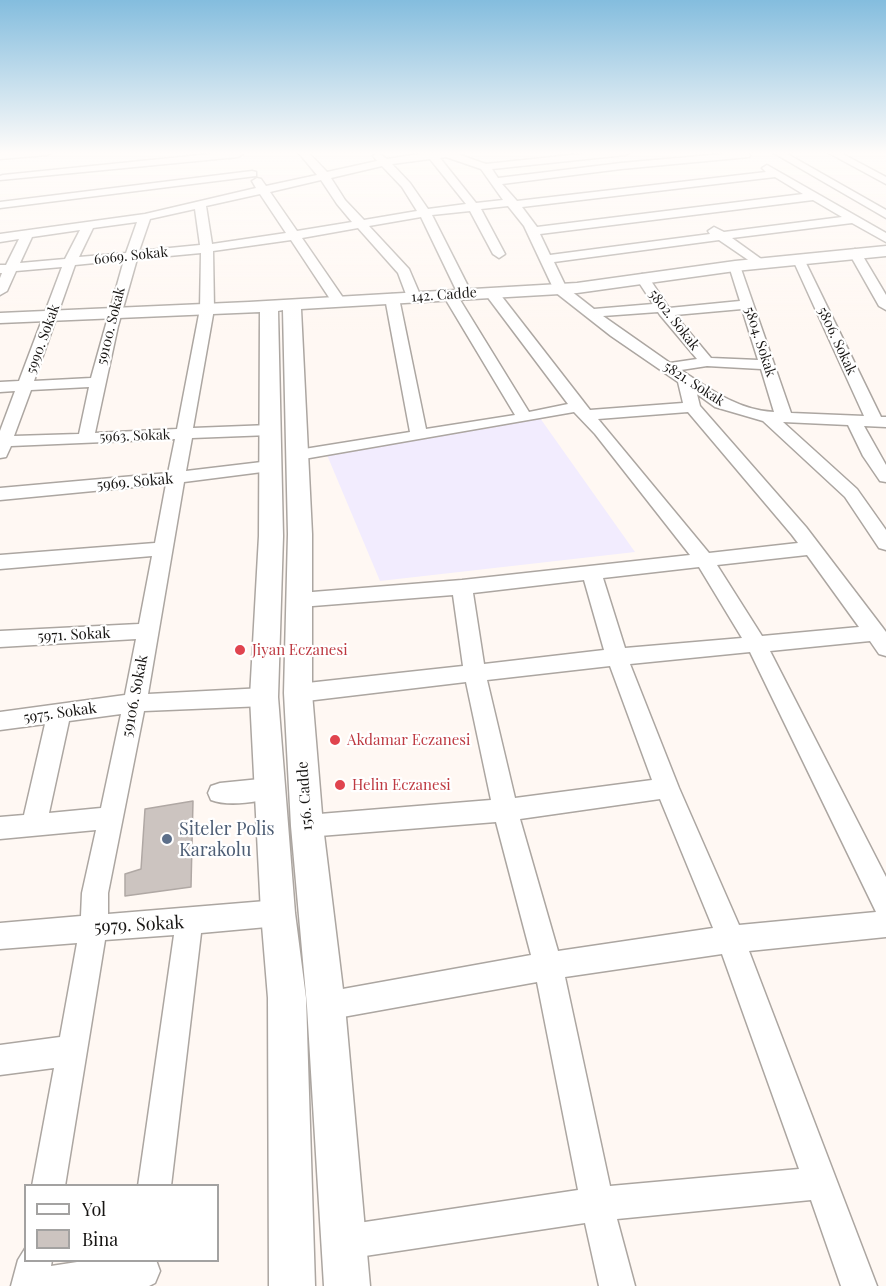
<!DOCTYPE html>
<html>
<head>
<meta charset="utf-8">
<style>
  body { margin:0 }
  #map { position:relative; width:886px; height:1286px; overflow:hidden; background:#fff8f3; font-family:"Playfair Display",serif }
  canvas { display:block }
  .legend { position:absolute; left:24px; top:1184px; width:195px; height:78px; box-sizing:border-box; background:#fff; border:2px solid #a3a2a1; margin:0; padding:8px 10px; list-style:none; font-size:18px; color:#181614 }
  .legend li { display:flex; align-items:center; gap:12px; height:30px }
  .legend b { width:30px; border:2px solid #a3a2a1 }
</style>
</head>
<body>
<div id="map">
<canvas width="886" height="1286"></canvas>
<ul class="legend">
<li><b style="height:8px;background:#fff"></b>Yol</li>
<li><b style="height:16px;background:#ccc4c0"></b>Bina</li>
</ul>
</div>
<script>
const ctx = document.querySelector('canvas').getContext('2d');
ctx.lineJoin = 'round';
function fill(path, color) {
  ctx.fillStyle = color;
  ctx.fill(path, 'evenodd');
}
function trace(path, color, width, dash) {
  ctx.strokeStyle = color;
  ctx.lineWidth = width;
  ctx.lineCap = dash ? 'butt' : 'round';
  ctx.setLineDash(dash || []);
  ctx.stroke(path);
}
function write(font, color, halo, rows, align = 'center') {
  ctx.font = font + ' "Playfair Display",serif';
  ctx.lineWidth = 4.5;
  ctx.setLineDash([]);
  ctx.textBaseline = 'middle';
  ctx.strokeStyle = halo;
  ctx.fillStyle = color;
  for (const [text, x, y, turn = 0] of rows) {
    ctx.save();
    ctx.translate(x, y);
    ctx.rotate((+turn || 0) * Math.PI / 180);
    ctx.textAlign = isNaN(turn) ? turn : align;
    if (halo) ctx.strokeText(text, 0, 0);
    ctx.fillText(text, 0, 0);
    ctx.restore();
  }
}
const education = new Path2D(`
  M540,418L635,552L380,581L327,455Z`);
const building = new Path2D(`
  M193,801L191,887L125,896V874L141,869L145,809Z`);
const minor = new Path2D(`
  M14,152H52L47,155L0,159V153Z
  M230,152H241L243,154L238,157L0,180V176L3,175Z
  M298,152H308L327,172L377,161L373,156L378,153L387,159L432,152H460V155L486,164L599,152H630L625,155L492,169L498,178L621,163L745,152L750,155L749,157L621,169L502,184L517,201L766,172L762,168L767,165L886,233V242L852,223L732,238L764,261L766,264L760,268L719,240L554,262L566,287L594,309L653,304L636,278L642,274L647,275L669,308L740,301L729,266L735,262L739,263L791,413L864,416L793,260L799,256L803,257L881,417H886V427L864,426L886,465V482L880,481L863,456L848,425L783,422L857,489L886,530V550L879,548L845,497L763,421L715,407L697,394L700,406L806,527L883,628L886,632V656L879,654L870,641L770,651L886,877V937L749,951L877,1286H841L811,1200L617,1219L635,1286H599L585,1223L345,1259L333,1254L328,1242L333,1230L345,1225L578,1190L537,982L326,1020L316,1016L312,1006L316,996L326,992L531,955L496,822L307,837L298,834L294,826L298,818L307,815L491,800L466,682L298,702L290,699L287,693L290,687L298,684L463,666L453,595L300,607L293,605L290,600L293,595L300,593L462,580L690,555L595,434L574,412L298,460L290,455L298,450L410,432L385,298L392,294L399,298L426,429L515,415L443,295L450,291L457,295L529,412L568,404L486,295L484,292L486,289H496L590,410L683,403L678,382L611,336L555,292L524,226L508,206L481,209L505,254L499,258L493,254L470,211L432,215L472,294L465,298L458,294L421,217L369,226L409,269L421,297L414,301L407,297L398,273L358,228L302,238L346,302L339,306L334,305L291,240L213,251L214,309L193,428L270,425L278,430L270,435L192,438L186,471L270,461L276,462L279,466L276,470L270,471L184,482L148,694L264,688L272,691L275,697L272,703L264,706L144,711L108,893V914L278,900L288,904L291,913L288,922L278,926L201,933L171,1186H138L174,935L105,940L65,1186H32L54,1068L0,1075V1045L60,1037L77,943L0,949V923L81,916L82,893L96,830L0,839V817L24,815L45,724L0,730V712L125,695L136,639L0,647V631L139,624L152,556L0,569V555L155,543L166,484L0,500V488L168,473L175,439L11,446L6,457L0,458V431L15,391L0,392V382L19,381L62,267L16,271L7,291L0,295V278L2,273H0V265H6L19,239L0,242V234L145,214L256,188L252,181L257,178L261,179L266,186L317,175ZM446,157L481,169L503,200L476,203L440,158ZM430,159L466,204L428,209L410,183L392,164ZM382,166L402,187L417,211L364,220L345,200L331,178ZM775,177L803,194L537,227L522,207ZM321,180L337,204L352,222L297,231L270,192ZM260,194L286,233L212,244L206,206ZM813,200L842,217L724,232L714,227L708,231L710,234L550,255L540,234ZM195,209L200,245L139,251L150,219ZM137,222L126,253L79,257L93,228ZM80,230L65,259L20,263L32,237ZM201,253L200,309L177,429L95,433L118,326L137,259ZM124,260L91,378L34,381L75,265ZM742,309L758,360L711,358L675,315ZM658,312L660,315L697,359L670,363L603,316ZM707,366L761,369L774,412C738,410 711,390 681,370ZM89,387L79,434L14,436L31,390ZM688,412L792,535L798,543L709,553L598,419ZM807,555L859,627L762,636L717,565ZM699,567L742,638L625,648L603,578ZM584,580L604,650L484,664L473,593ZM750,652L876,912L739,925L679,788L630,664ZM610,666L652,780L515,798L487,680ZM121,714L101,808L49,813L69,721ZM660,799L713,928L558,951L520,819ZM722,954L799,1169L610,1186L565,977Z
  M772,152H784L886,210V218Z
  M827,152H839L886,177V184Z
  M252,171L256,172V176L0,208V202Z
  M855,249L861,253L886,295V310L879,306L849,253Z
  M270,778L279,781L282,788L279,795C261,802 229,807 211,800L208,793L211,786L220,783Z
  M26,1247V1260H52L51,1266L90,1260H156L160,1271L155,1283L149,1286H11L18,1260Z`);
const tertiary = new Path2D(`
  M886,246V256L735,271L577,293L301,309L312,534V693L323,826L345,1006L370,1286H324L307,1006L291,826L284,693L288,534L283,310L278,311L283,536L278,697L295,913L306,998L315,1286H269L268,998L261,913L250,697L259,536L260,312L0,323V313L249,302L577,283L735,261Z`);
const markers = [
  [240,650,6,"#e0444e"],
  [335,740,6,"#e0444e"],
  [340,785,6,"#e0444e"],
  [167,839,6,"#5c6f8a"]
];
const farStreetnames = [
  ["6069. Sokak",131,256,-6],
  ["142. Cadde",444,295,-4],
  ["5802. Sokak",674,320,52],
  ["59100. Sokak",111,326,-76],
  ["5990. Sokak",43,339,-70],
  ["5806. Sokak",837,341,65],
  ["5804. Sokak",760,342,72],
  ["5821. Sokak",694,384,33],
  ["5963. Sokak",135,436,-2]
];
const streetNames = [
  ["5969. Sokak",135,482,-5],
  ["5971. Sokak",74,635,-3],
  ["59106. Sokak",135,696,-79],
  ["5975. Sokak",60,713,-8],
  ["156. Cadde",305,796,-94]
];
const healthNames = [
  ["Jiyan Eczanesi",252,650],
  ["Akdamar Eczanesi",347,740],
  ["Helin Eczanesi",352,785]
];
const nearServicenames = [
  ["Siteler Polis",179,829],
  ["Karakolu",179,850]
];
const nearStreetnames = [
  ["5979. Sokak",139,925,-3]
];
fill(education, '#f2ecfe');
fill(building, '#ccc4c0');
trace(building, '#b0a8a4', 1.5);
trace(minor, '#aca6a1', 3);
trace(tertiary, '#aca6a1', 3);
fill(minor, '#fff');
fill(tertiary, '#fff');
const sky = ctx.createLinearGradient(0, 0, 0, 332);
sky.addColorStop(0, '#84bdde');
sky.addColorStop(0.46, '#fffcfa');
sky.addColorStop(1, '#fffcfa00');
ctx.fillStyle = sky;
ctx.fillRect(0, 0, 886, 332);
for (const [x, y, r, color] of markers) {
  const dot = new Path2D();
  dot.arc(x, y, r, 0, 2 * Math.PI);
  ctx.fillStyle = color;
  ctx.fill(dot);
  trace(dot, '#fff', 2);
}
write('14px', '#181614', '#fff', farStreetnames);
write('15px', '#181614', '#fff', streetNames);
write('15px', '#be3a42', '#fff', healthNames, 'left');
write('18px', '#4e5e75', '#fff', nearServicenames, 'left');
write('18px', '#181614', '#fff', nearStreetnames);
</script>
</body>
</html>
